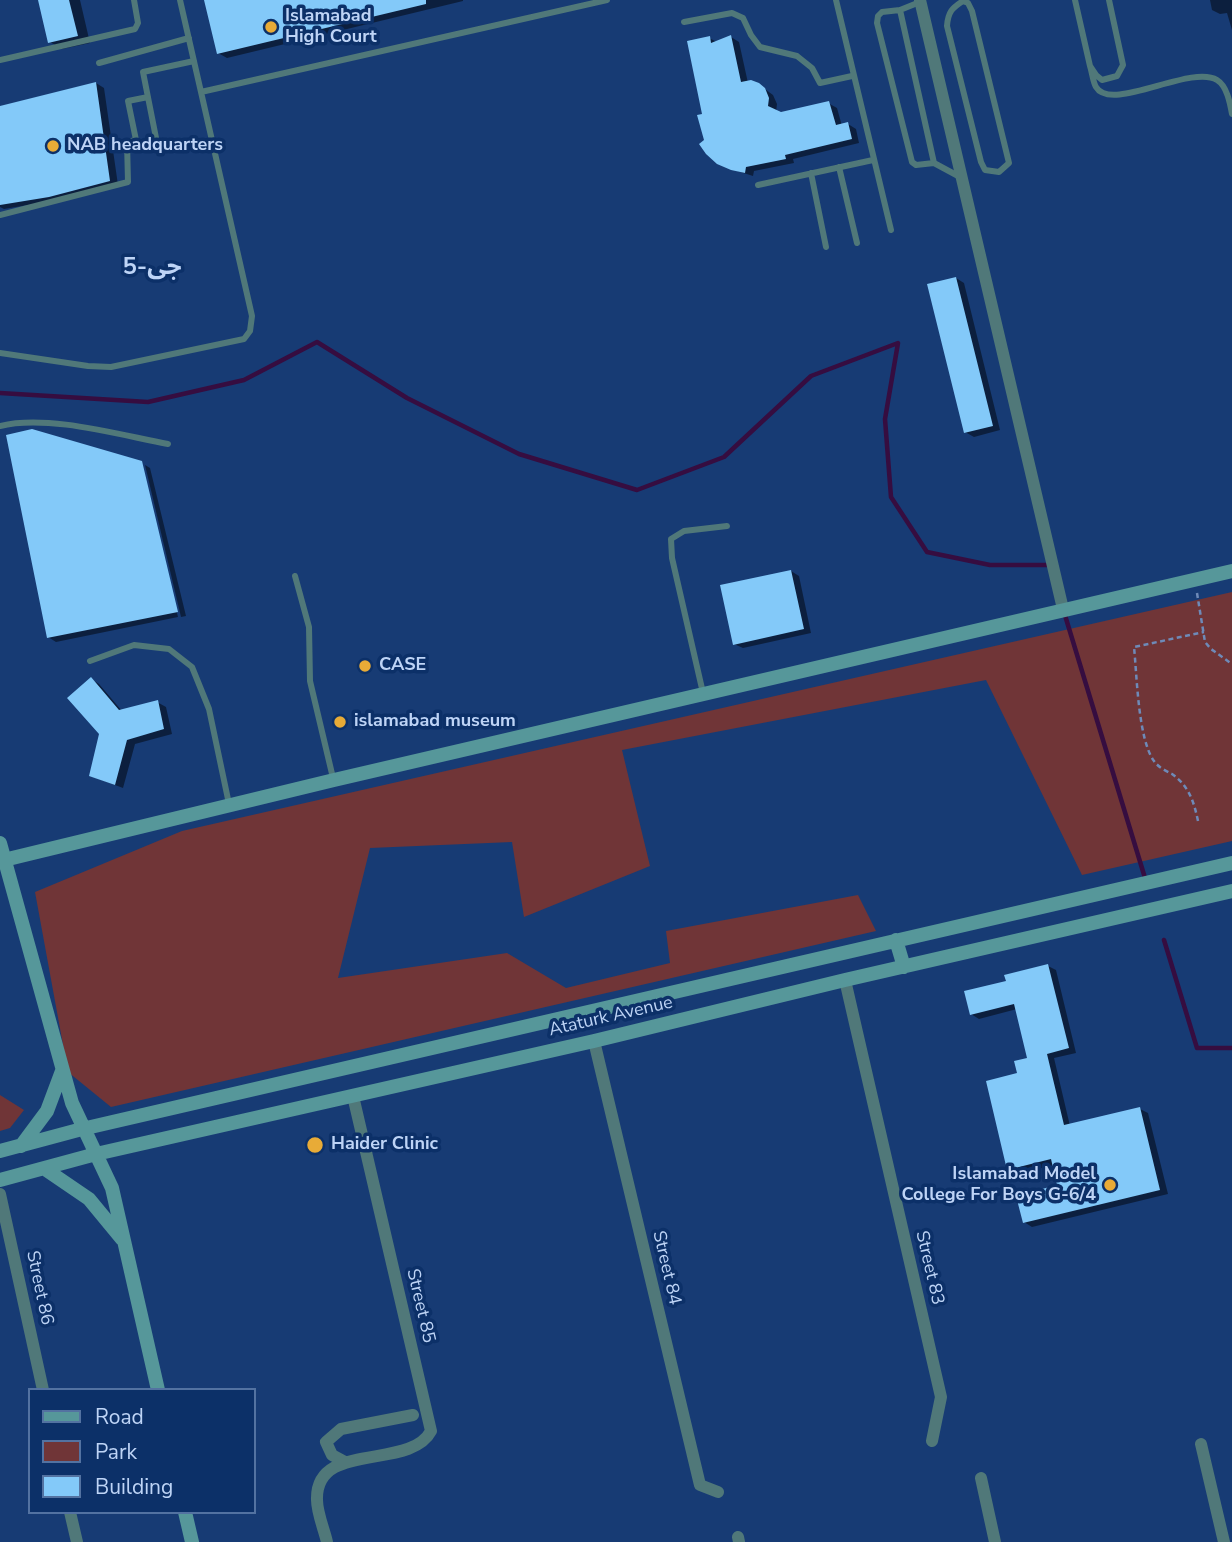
<!DOCTYPE html>
<html>
<head>
<meta charset="utf-8">
<style>
  body { margin:0 }
  #map { position:relative; width:1232px; height:1542px; overflow:hidden; background:#173b74; font-family:"Nunito Sans",sans-serif }
  canvas { display:block }
  .legend { position:absolute; left:28px; top:1388px; width:228px; height:126px; box-sizing:border-box; background:#0c3068; border:2px solid #5372a1; margin:0; padding:9px 12px; list-style:none; font-size:21px; color:#bed4f6 }
  .legend li { display:flex; align-items:center; gap:14px; height:35px }
  .legend b { width:35px; border:2px solid #5372a1 }
</style>
</head>
<body>
<div id="map">
<canvas width="1232" height="1542"></canvas>
<ul class="legend">
<li><b style="height:9px;background:#56979a"></b>Road</li>
<li><b style="height:19px;background:#703537"></b>Park</li>
<li><b style="height:19px;background:#83c9f9"></b>Building</li>
</ul>
</div>
<script>
const ctx = document.querySelector('canvas').getContext('2d');
ctx.lineJoin = 'round';
function fill(path, color) {
  ctx.fillStyle = color;
  ctx.fill(path, 'evenodd');
}
function trace(path, color, width, dash) {
  ctx.strokeStyle = color;
  ctx.lineWidth = width;
  ctx.lineCap = dash ? 'butt' : 'round';
  ctx.setLineDash(dash || []);
  ctx.stroke(path);
}
function write(font, color, halo, rows, align = 'center') {
  ctx.font = font + ' "Nunito Sans","Noto Sans Arabic",sans-serif';
  ctx.lineWidth = 7;
  ctx.setLineDash([]);
  ctx.textBaseline = 'middle';
  ctx.strokeStyle = halo;
  ctx.fillStyle = color;
  for (const [text, x, y, turn = 0] of rows) {
    ctx.save();
    ctx.translate(x, y);
    ctx.rotate((+turn || 0) * Math.PI / 180);
    ctx.textAlign = isNaN(turn) ? turn : align;
    if (halo) ctx.strokeText(text, 0, 0);
    ctx.fillText(text, 0, 0);
    ctx.restore();
  }
}
const green = new Path2D(`
  M1232,592V841L1082,875L986,680L622,750L650,866L524,917L512,842L370,848L338,978L507,953L566,988L670,963L666,931L858,895L876,931L111,1107L68,1072L35,892L182,831Z
  M0,1095L24,1110L10,1128L0,1131Z`);
const shadow = new Path2D(`
  M39,0H80L90,43L62,49L50,42Z
  M206,0H463V1L227,58L218,53Z
  M1210,0H1232V30L1227,13L1220,14L1212,10Z
  M731,37L739,42L748,83L758,84L773,95L777,104L776,112L781,114L828,103L837,108L842,126L848,124L856,129L859,143L793,159L794,163L754,171L753,176L728,168L704,116L709,38L717,42Z
  M96,83L104,88L118,185L58,200L4,209L0,207V108Z
  M956,278L964,283L1000,430L974,437L965,432Z
  M141,462L178,617L56,642L48,637Z
  M145,465L150,468L186,616L181,617Z
  M791,571L799,576L811,633L743,648L734,644Z
  M91,679L99,684L122,711L157,702L166,707L172,734L135,744L123,788L91,776L101,733Z
  M1048,966L1056,970L1076,1053L1054,1058L1070,1126L1140,1109L1148,1113L1168,1194L1032,1227L1024,1222L1059,1187L1054,1165L1017,1174L1009,1169L1019,1075L1029,1059L1017,1009L979,1019L971,1014L1008,983Z`);
const stream = new Path2D(`
  M0,393L148,402L244,380L317,342L407,398L519,454L637,490L724,457L811,376L898,343L885,419L891,497L927,552L990,565H1050V567
  M1064,612L1145,878
  M1164,940L1197,1048H1232`);
const building = new Path2D(`
  M38,0H69L78,36L48,43Z
  M204,0H426V4L217,54Z
  M731,35L741,82L751,80L759,83L765,88L769,98L768,106L781,112L829,101L836,125L848,122L852,139L785,155L786,159L746,167L745,173L731,170L717,164L706,154L699,144L704,140L697,115L702,114L687,41L710,36L711,43Z
  M96,82L110,181L49,197L0,205V106Z
  M956,277L993,426L964,433L927,284Z
  M32,429L142,461L178,612L47,638L6,435Z
  M791,570L804,629L733,645L720,585Z
  M91,677L119,710L158,700L164,729L127,740L115,785L89,776L99,734L67,698Z
  M1048,964L1069,1048L1047,1054L1064,1125L1140,1107L1160,1190L1023,1223L1016,1196L1057,1185L1051,1159L1007,1170L986,1081L1017,1073L1014,1061L1027,1058L1014,1004L970,1015L964,991L1006,981L1004,975Z`);
const path = new Path2D(`
  M1197,593L1205,642L1211,649L1232,664
  M1198,821C1194,802 1189,786 1172,774C1166,771 1158,767 1154,761C1138,739 1137,676 1134,647L1204,632`);
const lane = new Path2D(`
  M180,0L201,92L607,0
  M836,0L891,230
  M1075,0L1090,66L1096,75L1102,80L1117,76L1123,65L1109,0
  M963,1L968,3L972,11L1009,163L999,172L985,170L981,162L947,26C948,12 952,8 963,1Z
  M920,2L900,10L882,12L878,16L877,23L912,162L916,165L934,163L960,177
  M900,10L934,163
  M684,22L732,13L743,18L751,35L760,47L797,56L812,68L820,83L852,76
  M0,60L135,29L138,23L134,0
  M99,63L189,38
  M1090,66C1092,72 1093,82 1096,87C1111,113 1191,64 1217,80C1227,86 1230,103 1232,114
  M159,153L143,72L194,61
  M839,167L857,243
  M811,173L826,247
  M758,185L873,160
  M0,215L128,182L127,142L136,140L128,101L148,97
  M0,353L88,366L111,367L244,339L250,331L252,316L201,92
  M0,426C47,414 120,435 168,444
  M295,576L309,627L310,681L333,778
  M90,661L134,645L169,649L192,667L209,709L229,804
  M703,693L672,558L671,539L684,531L727,526`);
const street = new Path2D(`
  M920,0L1063,609
  M845,980L941,1397L932,1441
  M594,1041L700,1485L718,1492
  M0,1194L43,1390
  M1201,1444L1224,1542
  M345,1462L332,1455L326,1442L341,1429L413,1415
  M981,1478L995,1542
  M70,1512L77,1542
  M738,1537L739,1542
  M327,1542C324,1529 317,1513 317,1500C315,1440 410,1471 431,1431L353,1096`);
const secondary = new Path2D(`
  M0,843L72,1103L112,1188L158,1390
  M0,861L334,780L1232,571
  M896,940L904,967
  M21,1146L47,1111L62,1071
  M0,1151L82,1129L1232,863
  M45,1169L89,1199L122,1239
  M0,1180L96,1154L594,1041L845,980L1232,891
  M185,1512L192,1542`);
const markers = [
  [271,27,7,"#e8ab37"],
  [53,146,7,"#e8ab37"],
  [365,666,7,"#e8ab37"],
  [340,722,7,"#e8ab37"],
  [315,1145,9,"#e8ab37"],
  [1110,1185,7,"#e8ab37"]
];
const poiNames = [
  ["Islamabad",285,17],
  ["High Court",285,38],
  ["NAB headquarters",67,146],
  ["CASE",379,666],
  ["islamabad museum",354,722],
  ["Haider Clinic",331,1145],
  ["Islamabad Model",1096,1175,"right"],
  ["College For Boys G-6/4",1096,1196,"right"]
];
const streetNames = [
  ["Ataturk Avenue",611,1017,-13],
  ["Street 84",666,1268,77],
  ["Street 83",929,1268,77],
  ["Street 86",39,1288,78],
  ["Street 85",420,1306,77]
];
const districtNames = [
  ["جی-5",152,268]
];
fill(green, '#703537');
fill(shadow, '#0007');
trace(stream, '#360d40', 4.5);
fill(building, '#83c9f9');
trace(path, '#6e8ab8', 2.5, [5, 3.5]);
trace(lane, '#507879', 6);
trace(street, '#507879', 12);
trace(secondary, '#56979a', 14);
for (const [x, y, r, color] of markers) {
  const dot = new Path2D();
  dot.arc(x, y, r, 0, 2 * Math.PI);
  ctx.fillStyle = color;
  ctx.fill(dot);
  trace(dot, '#0c3068', 2.5);
}
write('bold 18px', '#bed4f6', '#0c3068', poiNames, 'left');
write('18px', '#bed4f6', '#0c3068', streetNames);
write('bold 24px', '#bed4f6', '#0c3068', districtNames);
</script>
</body>
</html>
